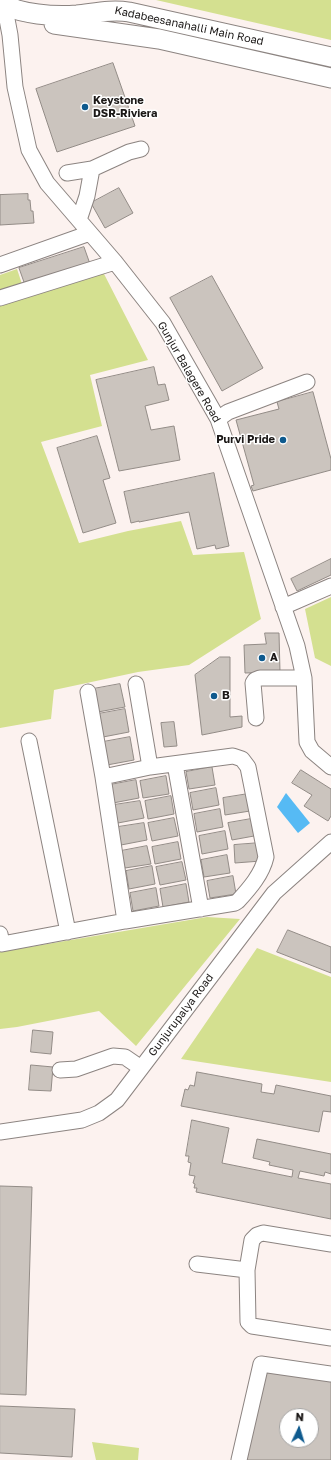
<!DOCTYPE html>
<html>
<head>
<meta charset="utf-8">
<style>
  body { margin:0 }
  #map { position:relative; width:331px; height:1460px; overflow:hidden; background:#fcf2ef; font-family:"Golos Text",sans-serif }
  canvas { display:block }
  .north { position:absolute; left:279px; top:1408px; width:40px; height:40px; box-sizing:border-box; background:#fff; border:1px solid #a4a3a2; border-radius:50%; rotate:4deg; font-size:11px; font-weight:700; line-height:16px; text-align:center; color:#1b1817 }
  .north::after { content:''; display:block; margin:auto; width:14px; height:18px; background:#0e5a8e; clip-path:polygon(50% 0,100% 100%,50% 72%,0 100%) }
</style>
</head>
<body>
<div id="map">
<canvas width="331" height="1460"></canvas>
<div class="north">N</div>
</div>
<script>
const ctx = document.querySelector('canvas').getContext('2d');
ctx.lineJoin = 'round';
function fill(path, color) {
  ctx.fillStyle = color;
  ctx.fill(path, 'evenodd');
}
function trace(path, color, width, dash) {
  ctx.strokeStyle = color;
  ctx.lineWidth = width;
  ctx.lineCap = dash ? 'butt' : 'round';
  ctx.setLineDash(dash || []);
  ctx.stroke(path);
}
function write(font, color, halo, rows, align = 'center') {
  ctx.font = font + ' "Golos Text",sans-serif';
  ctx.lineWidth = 3;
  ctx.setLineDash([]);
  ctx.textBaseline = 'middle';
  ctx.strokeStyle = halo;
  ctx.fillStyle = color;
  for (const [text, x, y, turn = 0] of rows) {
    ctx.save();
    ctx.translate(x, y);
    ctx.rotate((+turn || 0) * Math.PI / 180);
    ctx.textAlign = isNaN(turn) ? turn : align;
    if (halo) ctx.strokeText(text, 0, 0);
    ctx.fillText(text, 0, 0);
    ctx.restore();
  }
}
const green = new Path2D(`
  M156,0H331V40Z
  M17,269L25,293L102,270L148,360L90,375L102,426L41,442L79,543L128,531L181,521L193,555L244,552L261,619L189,665L138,672L54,690L51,719L0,728V275Z
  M331,597V666L315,658L305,609Z
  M207,917L240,919L136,1046L99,1011L17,1027L0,1029V952Z
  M257,948L331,977V1082L181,1059Z
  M92,1442L139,1448L138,1460H96Z`);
const water = new Path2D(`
  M286,793L310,823L298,833L277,807Z`);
const building = new Path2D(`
  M113,63L135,126L57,152L36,89Z
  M119,188L133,213L105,228L91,203Z
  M28,194V200H30L31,211H33L34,223L0,225V195Z
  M84,247L90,264L25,285L19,268Z
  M212,276L263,368L222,391L170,298Z
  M154,367L158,385L165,384L169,400L145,406L151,430L174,426L180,460L119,471L96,380Z
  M313,392L331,459V470L253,491L251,486L254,485L236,420L279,409L277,402Z
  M97,436L110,478L103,480L116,523L83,533L57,448Z
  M214,473L229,546L216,549L215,545L197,549L189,512L139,522V521L131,523L124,492Z
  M331,559V575L297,591L291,579Z
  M265,633H279L280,672L245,673L244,645L266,644Z
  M220,657H230V717L242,716V727L202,735L195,675Z
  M120,684L125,707L98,712L93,689Z
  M125,709L129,732L103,737L98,714Z
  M174,722L177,746L164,747L161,723Z
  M130,737L134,760L107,765L103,742Z
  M212,767L215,785L189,789L186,772Z
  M301,770L331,789V816L328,821L304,806L312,795L292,783Z
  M166,776L169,794L143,798L140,781Z
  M136,780L139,798L113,803L110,785Z
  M216,788L219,805L193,810L190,793Z
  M248,794L250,811L225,815L223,798Z
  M171,796L174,814L148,819L145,801Z
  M140,801L144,818L118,823L114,805Z
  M220,809L223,827L197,832L194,814Z
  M174,818L178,836L152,841L148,823Z
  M251,819L254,836L232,840L228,823Z
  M144,823L147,840L121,845L118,827Z
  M225,831L228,849L202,854L199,836Z
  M178,842L181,859L155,864L152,847Z
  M260,843L261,861L235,863L234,845Z
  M147,846L151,864L125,868L121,851Z
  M227,855L230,873L204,877L201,860Z
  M182,862L186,880L160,885L156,867Z
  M152,866L155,884L129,889L126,871Z
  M233,876L236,894L210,898L207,881Z
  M186,884L189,902L163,907L160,889Z
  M156,888L159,906L133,911L130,893Z
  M288,930L331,947V973L277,952Z
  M33,1030L53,1032L51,1054L31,1052Z
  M31,1065L53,1067L51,1091L29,1090Z
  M197,1072L262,1084L261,1092L274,1094L276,1085L331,1096V1112L323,1111L319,1132L181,1106L185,1089L188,1090L190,1085L194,1086Z
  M192,1120L229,1128L222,1163L292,1177L293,1170L269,1165L270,1162L253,1158L257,1139L331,1154V1174L325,1172L324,1176L300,1171L298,1178L331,1184V1219L196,1192L197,1188H194L195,1184L193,1183L195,1176L189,1175L191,1163L188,1162L189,1156H186Z
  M0,1186L32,1187L26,1395L0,1394Z
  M262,1368L331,1379V1460H245ZM287,1416H311V1440H287Z
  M0,1406L75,1409L72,1457L0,1453Z`);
const minor = new Path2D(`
  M11,0L6,14L10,35L15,87L29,150L47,183L115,262L163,323L218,419L297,646L304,678L307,742L312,751L331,767
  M67,173L92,169
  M79,220L87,196L92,169L129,152L141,149
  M0,265L90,233
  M0,298L115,262
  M218,419L228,412L307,382
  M283,607L331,586
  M136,684L150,767
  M88,692L103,777L125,921
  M256,718L253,683L255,680L260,678H304
  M29,741L68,932
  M175,764L201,909
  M0,934L2,944L125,921L235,903L238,901C250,888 262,874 266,857L248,767L242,759L233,756L150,767L103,777
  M60,1070L76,1069L113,1056L125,1057L141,1068
  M0,1132L82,1120L99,1113L117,1100L274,893L331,842
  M197,1264L247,1270L248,1322L252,1326L331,1338
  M247,1270L252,1240L257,1235L263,1233L331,1244
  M239,1460L261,1364L331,1374`);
const major = new Path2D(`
  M0,4C23,14 52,17 77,15C95,13 111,9 129,12L331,57
  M54,24L159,39L331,78`);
const markers = [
  [85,107,4,"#0e5a8e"],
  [283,440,4,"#0e5a8e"],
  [262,658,4,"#0e5a8e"],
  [214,696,4,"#0e5a8e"]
];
const streetNames = [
  ["Kadabeesanahalli Main Road",189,26,12],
  ["Gunjur Balagere Road",189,372,60],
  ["Gunjurupalya Road",181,1015,-53]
];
const poiNames = [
  ["Keystone",93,101],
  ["DSR-Riviera",93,114],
  ["Purvi Pride",275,440,"right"],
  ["A",270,658],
  ["B",222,696]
];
fill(green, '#d4e090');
fill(water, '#56baf4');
fill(building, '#cbc4be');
trace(building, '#938c87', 1);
trace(minor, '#8c8481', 17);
trace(major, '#8c8481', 21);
trace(minor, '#fff', 15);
trace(major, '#fff', 19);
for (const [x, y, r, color] of markers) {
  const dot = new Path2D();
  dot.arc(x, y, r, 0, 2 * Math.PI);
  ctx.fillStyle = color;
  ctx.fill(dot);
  trace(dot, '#fff', 1.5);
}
write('11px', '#1b1817', '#fff', streetNames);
write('bold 11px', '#1b1817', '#fff', poiNames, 'left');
</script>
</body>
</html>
